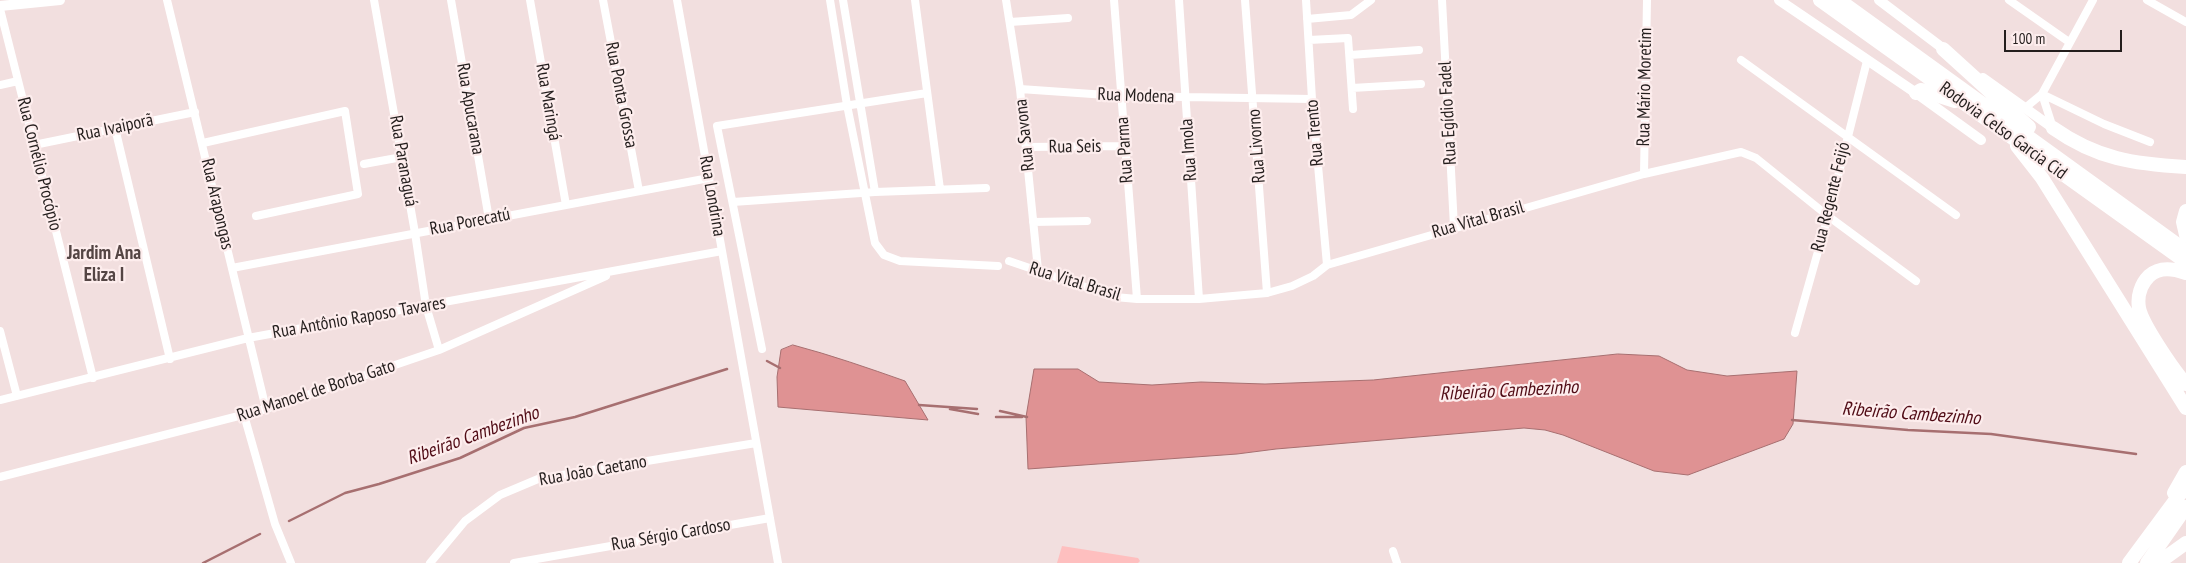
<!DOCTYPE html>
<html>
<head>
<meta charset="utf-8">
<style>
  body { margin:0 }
  #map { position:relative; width:2186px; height:563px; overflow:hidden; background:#f2dfdf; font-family:"PT Sans Narrow",sans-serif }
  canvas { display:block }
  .scale { position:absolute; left:2004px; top:30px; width:118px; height:22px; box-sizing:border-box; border:2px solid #241e1d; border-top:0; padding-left:6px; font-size:15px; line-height:18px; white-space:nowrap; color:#241e1d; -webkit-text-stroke:4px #fdeded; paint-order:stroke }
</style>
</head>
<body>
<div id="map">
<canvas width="2186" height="563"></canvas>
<div class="scale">100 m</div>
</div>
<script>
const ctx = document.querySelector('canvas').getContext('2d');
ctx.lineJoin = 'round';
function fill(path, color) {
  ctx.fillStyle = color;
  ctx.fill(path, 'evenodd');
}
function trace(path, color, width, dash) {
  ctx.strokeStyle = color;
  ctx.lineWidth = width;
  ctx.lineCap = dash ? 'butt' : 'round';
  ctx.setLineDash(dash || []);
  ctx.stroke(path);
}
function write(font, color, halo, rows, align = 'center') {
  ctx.font = font + ' "PT Sans Narrow",sans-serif';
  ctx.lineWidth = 4.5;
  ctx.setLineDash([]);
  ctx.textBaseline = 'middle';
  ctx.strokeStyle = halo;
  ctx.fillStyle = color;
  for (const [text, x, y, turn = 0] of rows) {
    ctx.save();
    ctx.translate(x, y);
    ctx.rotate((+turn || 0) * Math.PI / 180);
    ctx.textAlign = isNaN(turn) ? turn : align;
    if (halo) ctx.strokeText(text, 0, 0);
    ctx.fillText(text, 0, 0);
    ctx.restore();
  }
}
const green = new Path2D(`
  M1062,546L1138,558L1140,561L1138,563H1057Z`);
const water = new Path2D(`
  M793,345C831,355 868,368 905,381L928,420L778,407L777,377L781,350Z
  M1618,354L1659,356L1687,370L1727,376L1797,371L1793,424L1784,439L1688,475L1654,471L1563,435L1545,430L1524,428L1276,449L1237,454L1028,469L1026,417L1034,369H1078L1099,382L1152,385L1201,382L1265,384L1373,380Z`);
const stream = new Path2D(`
  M767,361L780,368
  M919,405L977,409
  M950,409L978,414
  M1000,411L1027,417
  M996,417H1022
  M1792,420L1908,430L1991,434L2136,454
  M289,521L345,493L379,484L460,458L524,428L575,417L727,369
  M203,563L260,534`);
const street = new Path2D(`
  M167,0L266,409
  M374,0L415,233L426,306L439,350
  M451,0L489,219
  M530,0L566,205
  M603,0L639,191
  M677,0L778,563
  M830,0L847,105L875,243L884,255L900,261L998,266
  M843,0L875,192
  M915,0L940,189
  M1006,0L1020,89L1038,270
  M1114,0L1137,299
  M1179,0L1199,299
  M1245,0L1267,293
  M1306,0L1312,99L1327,265
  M1442,0L1454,227
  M2009,0L2069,42
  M2147,0L2186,22
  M0,9L93,378
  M1307,19L1351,15L1371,0
  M1010,22L1068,18
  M1309,40L1348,38L1353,109
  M1350,55L1419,50
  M1741,60L1956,215
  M0,85L18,81
  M1352,88L1421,84
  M1020,89L1121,96L1312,99
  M2042,94L2104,124L2150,142
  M2042,94L2053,128
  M2025,108L2042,94L2093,0
  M115,128L170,359
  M203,143L345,111L358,194L256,216
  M34,145L195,112
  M1026,147L1125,146
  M364,164L402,157
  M1644,174L1647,0
  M733,202L875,192L986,188
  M1033,222L1087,221
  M1009,261L1115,297L1137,299H1199L1267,293L1292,286L1313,276L1327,265L1644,174L1741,152L1756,158L1828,216L1916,281
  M232,268L709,178
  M0,331L17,396
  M1795,333L1828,216L1867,61
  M762,349L717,126L927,93
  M0,400L248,338L722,251
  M244,415L275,524L291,563
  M0,477L266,409L439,350L606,276
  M1393,551L1397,563
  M430,563L465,521L500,495L538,479L756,443
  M514,563L770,518`);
const secondary = new Path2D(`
  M1779,0L1916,93L1981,140
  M1879,0L1949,53
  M0,6L60,0
  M1983,78L2053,128`);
const highway = new Path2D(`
  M1820,0L2186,262
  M1839,0L2186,251
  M1943,49L2029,127
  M1916,93L1921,90L1955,101
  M2053,128C2097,159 2134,164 2186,167
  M2017,146L2042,178L2186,408
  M2186,211L2183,222L2186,235
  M2186,273C2174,269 2160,266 2149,276C2141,284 2137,296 2139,308C2142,324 2174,371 2186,384
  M2174,493L2186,472
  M2129,563L2186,486
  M2147,563L2186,507
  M2158,563L2186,543`);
const streetNames = [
  ["Rua Mário Moretim",1645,87,-89],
  ["Rua Ponta Grossa",621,95,79],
  ["Rua Modena",1136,96,2],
  ["Rua Maringá",548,102,80],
  ["Rua Apucarana",470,109,80],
  ["Rua Egídio Fadel",1448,113,-93],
  ["Rua Ivaiporã",115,128,-12],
  ["Rodovia Celso Garcia Cid",2003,131,36],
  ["Rua Trento",1315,133,-95],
  ["Rua Savona",1025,135,-96],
  ["Rua Livorno",1257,146,-94],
  ["Rua Seis",1075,147,-1],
  ["Rua Parma",1125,150,-94],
  ["Rua Imola",1189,150,-94],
  ["Rua Paranaguá",403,161,80],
  ["Rua Cornélio Procópio",39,164,76],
  ["Rua Londrina",712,196,80],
  ["Rua Regente Feijó",1831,197,-76],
  ["Rua Arapongas",217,204,77],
  ["Rua Vital Brasil",1478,220,-16],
  ["Rua Porecatú",470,222,-11],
  ["Rua Vital Brasil",1075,282,17],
  ["Rua Antônio Raposo Tavares",359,318,-10],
  ["Rua Manoel de Borba Gato",316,391,-18],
  ["Rua João Caetano",593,471,-10],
  ["Rua Sérgio Cardoso",671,535,-10]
];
const neighbourhoodNames = [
  ["Jardim Ana",104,254],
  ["Eliza I",104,276]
];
const waterNames = [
  ["Ribeirão Cambezinho",1509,391,-3],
  ["Ribeirão Cambezinho",1911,414,4],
  ["Ribeirão Cambezinho",473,436,-20]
];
fill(green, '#febfbf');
fill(water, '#df9293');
trace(water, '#a76f70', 1);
trace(stream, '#a76f70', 2.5);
trace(street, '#fff', 8);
trace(secondary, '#fff', 10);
trace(highway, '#fff', 14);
write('18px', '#241e1d', '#fdeded', streetNames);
write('bold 19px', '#544544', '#fdeded', neighbourhoodNames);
write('italic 19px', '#500b15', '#fdeded', waterNames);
</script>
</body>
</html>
